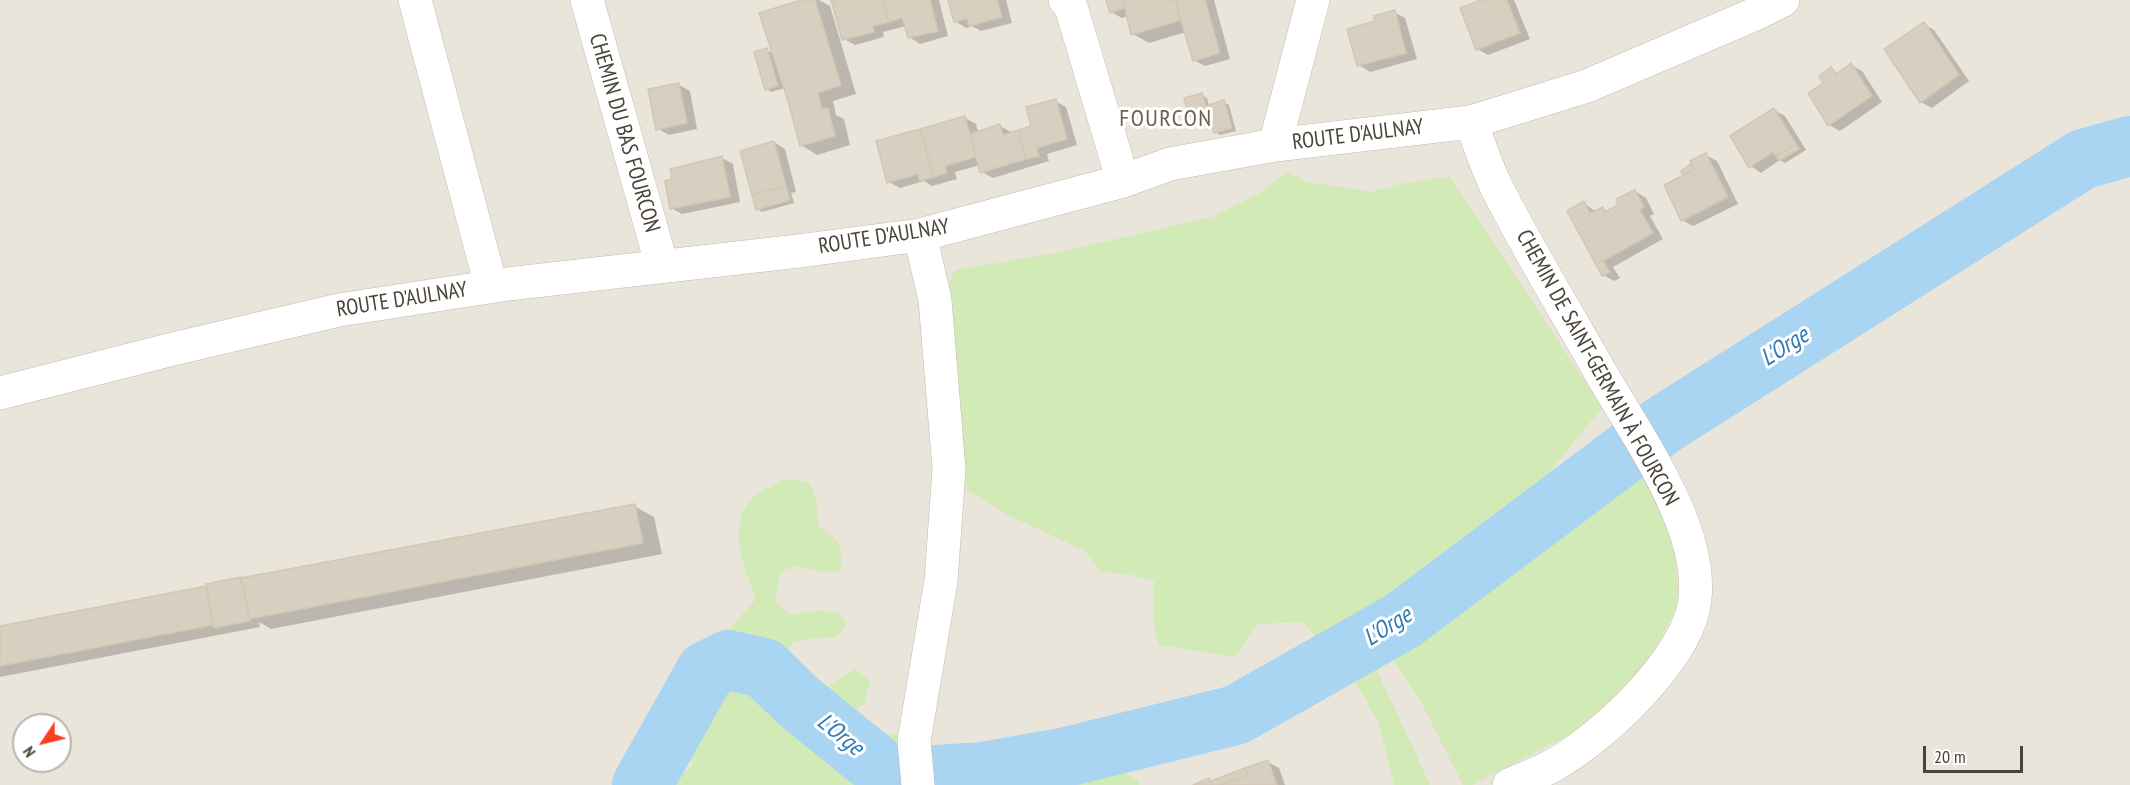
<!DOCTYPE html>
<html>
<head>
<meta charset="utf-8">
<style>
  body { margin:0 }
  #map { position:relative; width:2130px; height:785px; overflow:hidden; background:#f6f3ec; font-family:"PT Sans Narrow",sans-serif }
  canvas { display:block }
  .north { position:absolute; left:12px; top:713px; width:60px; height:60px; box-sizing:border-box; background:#fff; border:2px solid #b7b4b0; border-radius:50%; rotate:235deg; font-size:16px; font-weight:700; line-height:24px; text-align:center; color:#4b4439 }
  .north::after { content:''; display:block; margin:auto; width:21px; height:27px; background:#fc3f1d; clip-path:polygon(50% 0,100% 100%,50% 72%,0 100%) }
  .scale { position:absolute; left:1923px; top:746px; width:100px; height:27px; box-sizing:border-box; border:3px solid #4b4439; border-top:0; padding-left:8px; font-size:18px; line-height:21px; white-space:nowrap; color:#4b4439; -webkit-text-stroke:4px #fff; paint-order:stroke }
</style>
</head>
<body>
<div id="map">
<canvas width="2130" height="785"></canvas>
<div class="north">N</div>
<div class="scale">20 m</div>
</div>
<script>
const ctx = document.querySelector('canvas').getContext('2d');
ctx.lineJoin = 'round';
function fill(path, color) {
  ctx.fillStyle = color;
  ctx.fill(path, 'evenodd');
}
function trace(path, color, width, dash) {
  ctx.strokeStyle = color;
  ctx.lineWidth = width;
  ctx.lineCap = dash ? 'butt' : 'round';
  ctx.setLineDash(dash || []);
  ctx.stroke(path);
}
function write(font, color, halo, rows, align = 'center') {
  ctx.font = font + ' "PT Sans Narrow",sans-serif';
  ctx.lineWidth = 6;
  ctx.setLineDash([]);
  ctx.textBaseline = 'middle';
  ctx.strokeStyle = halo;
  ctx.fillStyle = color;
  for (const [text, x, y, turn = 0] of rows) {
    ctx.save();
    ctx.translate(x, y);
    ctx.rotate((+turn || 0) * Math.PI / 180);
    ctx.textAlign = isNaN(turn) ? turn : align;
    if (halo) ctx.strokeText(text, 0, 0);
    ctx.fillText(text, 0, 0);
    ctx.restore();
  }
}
const residential = new Path2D(`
  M0,0H2130V785H0ZM24,725H60V761H24Z`);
const green = new Path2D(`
  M1288,172L1307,182L1372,192L1399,184L1450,176L1602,408L1509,521L1385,596L1356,625L1430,785H1394L1378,721L1354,680L1303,622L1258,624L1236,657L1159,645L1153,622L1154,581L1127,574L1100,572L1085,551L1008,515L967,490L941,303L955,270L1056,253L1212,217L1260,193Z
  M1635,448L1672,511L1679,604L1641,674L1582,728L1472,785H1463L1421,702L1375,631L1515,553Z
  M785,479L809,482L818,504V526C840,541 842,543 842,570L825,573L798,566L781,571L775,600L789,615L821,610L838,613L846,624L837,637L815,638L792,643L784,658L793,676L816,694L855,669L870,681L864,704L844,718L823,724L814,735L820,750L842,753L892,733L906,740L918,761L943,772L963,785H670L692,766L685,745L699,716L715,691L717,643L756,599C745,568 725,525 753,498C761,490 775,485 785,479Z
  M1112,766L1138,780L1139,785H1055Z`);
const shadow = new Path2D(`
  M806,0H819L830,6L856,94L833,101L836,115L844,119L850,145L817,155L801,145L785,88L771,92L766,89L767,50L774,54Z
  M833,0H939L948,36L920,44L909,37L906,26L883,32L884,37L855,45L844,39Z
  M949,0H1006L1012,23L981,31L972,26L966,28L955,21Z
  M1108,0H1214L1230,59L1205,66L1194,60L1186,32L1149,43L1133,34L1128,16L1122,18L1111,12Z
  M1485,0H1514L1530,39L1488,55L1477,49Z
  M1394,12L1405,18L1417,59L1370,72L1359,65L1377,22Z
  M1924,24L1934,30L1969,81L1932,108L1921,102Z
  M1851,65L1862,71L1882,102L1840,131L1829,125L1825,83L1831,69L1839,74Z
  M679,85L690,91L697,129L669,135L658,129Z
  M1202,95L1207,98L1209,106L1223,102L1229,105L1236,131L1220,135L1215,132L1210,115L1196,119L1190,116Z
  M1055,101L1066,107L1077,145L1047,154L1049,161L993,178L982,172L980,165L955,172L957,179L932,186L924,181L900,188L889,182L965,118L976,124L978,133L1000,126L1011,132L1033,127Z
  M1774,110L1785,116L1806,150L1785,163L1780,160L1761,173L1751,166Z
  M774,142L785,149L796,192L791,193L794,203L762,212L757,209Z
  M1706,155L1717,161L1738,204L1693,226L1682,220L1685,176L1691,166L1695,168Z
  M722,158L733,164L740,202L682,214L671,208Z
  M1635,191L1646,198L1654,214L1650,216L1663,239L1613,267L1620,278L1614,281L1603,275L1584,203L1596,212L1603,209L1608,212L1620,206Z
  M634,506L654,517L662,554L271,629L259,622L260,627L0,677V628L205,588L208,590Z
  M1268,762L1279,768L1285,785H1197L1209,780L1213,782Z`);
const river = new Path2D(`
  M642,785L706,671L728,660L764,668L800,703L893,778L982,772L1062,758L1236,715L1402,621L1663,425L2083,159L2130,146`);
const building = new Path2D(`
  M801,0H815L841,85L818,93L822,109L828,108L835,136L800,146L788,101L759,13Z
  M831,0H883L889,22L873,26L874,32L842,40Z
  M883,0H930L938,31L908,38L902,18L889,22Z
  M948,0H997L1002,17L969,26L967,19L954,22Z
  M1106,0H1123L1125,8L1110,13Z
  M1123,0H1175L1181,20L1131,35Z
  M1175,0H1205L1220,53L1193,61Z
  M1481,0H1507L1520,33L1476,50L1460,8Z
  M1395,10L1406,53L1357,66L1347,29L1375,21L1373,16Z
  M1924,22L1959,75L1920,103L1884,49Z
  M767,48L778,86L765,90L754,52Z
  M1851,63L1872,96L1828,126L1808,93L1823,83L1819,76L1831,67L1836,74Z
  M679,83L687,123L656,130L648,89Z
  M1202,93L1208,112L1189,117L1184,98Z
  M1056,99L1067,139L1037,148L1039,156L1026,159L1018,130L1031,126L1026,107Z
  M1224,100L1232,128L1214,133L1206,106Z
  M1774,108L1796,144L1776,156L1773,152L1749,168L1730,136Z
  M965,116L976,157L945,166L947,173L934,177L920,129Z
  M1000,124L1003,135L1018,130L1026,159L980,173L970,134Z
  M920,129L934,177L920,181L918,174L887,183L876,141Z
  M774,141L786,186L752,195L740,151Z
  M1796,144L1799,149L1779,161L1776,156Z
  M1706,153L1728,197L1681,221L1664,185L1694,170L1690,161Z
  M722,156L730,197L670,209L665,181L672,179L670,169Z
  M1691,164L1694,170L1683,176L1681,171Z
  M786,186L790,200L756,210L752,195Z
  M1635,190L1644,207L1640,210L1653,233L1603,261L1610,272L1602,276L1567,211L1584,201L1590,213L1603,207L1605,212L1618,205L1616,199Z
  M635,504L643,543L250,619L241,578Z
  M241,577L250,621L213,628L206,584Z
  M206,586L213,625L0,666V626Z
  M1268,760L1277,785H1220L1248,775L1245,768Z
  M1245,768L1248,775L1220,785H1212L1211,781Z
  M1209,778L1212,785H1193Z`);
const minor = new Path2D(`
  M415,0L491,286
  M587,0L662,266
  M1065,0L1071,7L1123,181
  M1471,122C1479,143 1486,166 1496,186C1527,248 1564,308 1598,368C1634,432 1703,524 1695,599C1690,657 1600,741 1550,767C1537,774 1522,779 1509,785
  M1275,145L1313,0
  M0,393L173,349L339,310L508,284L799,251L920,235L1123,181L1170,164L1275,145L1471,122L1587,86L1755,14L1783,0
  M918,785L914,741L941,581L949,469L935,300L920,235`);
const streetNames = [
  ["CHEMIN DU BAS FOURCON",624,133,74],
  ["ROUTE D'AULNAY",1358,135,-7],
  ["ROUTE D'AULNAY",884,237,-9],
  ["ROUTE D'AULNAY",402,300,-9],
  ["CHEMIN DE SAINT-GERMAIN À FOURCON",1597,368,61]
];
const neighbourhoodNames = [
  ["FOURCON",1166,119]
];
const waterNames = [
  ["L'Orge",1785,347,-32],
  ["L'Orge",1388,627,-32],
  ["L'Orge",840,735,39]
];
fill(residential, '#eae5da');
fill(green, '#d2eab5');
fill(shadow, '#0003');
trace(river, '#a9d4f2', 60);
fill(building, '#d8cfc1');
trace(building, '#d3c7b4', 1.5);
trace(minor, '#c2bbae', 34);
trace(minor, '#fff', 33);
write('22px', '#4b4439', '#fff', streetNames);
ctx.letterSpacing = '1.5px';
write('24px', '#6e6250', '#fff', neighbourhoodNames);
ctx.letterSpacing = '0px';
write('italic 24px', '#2e7ab2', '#fff', waterNames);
</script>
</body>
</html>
